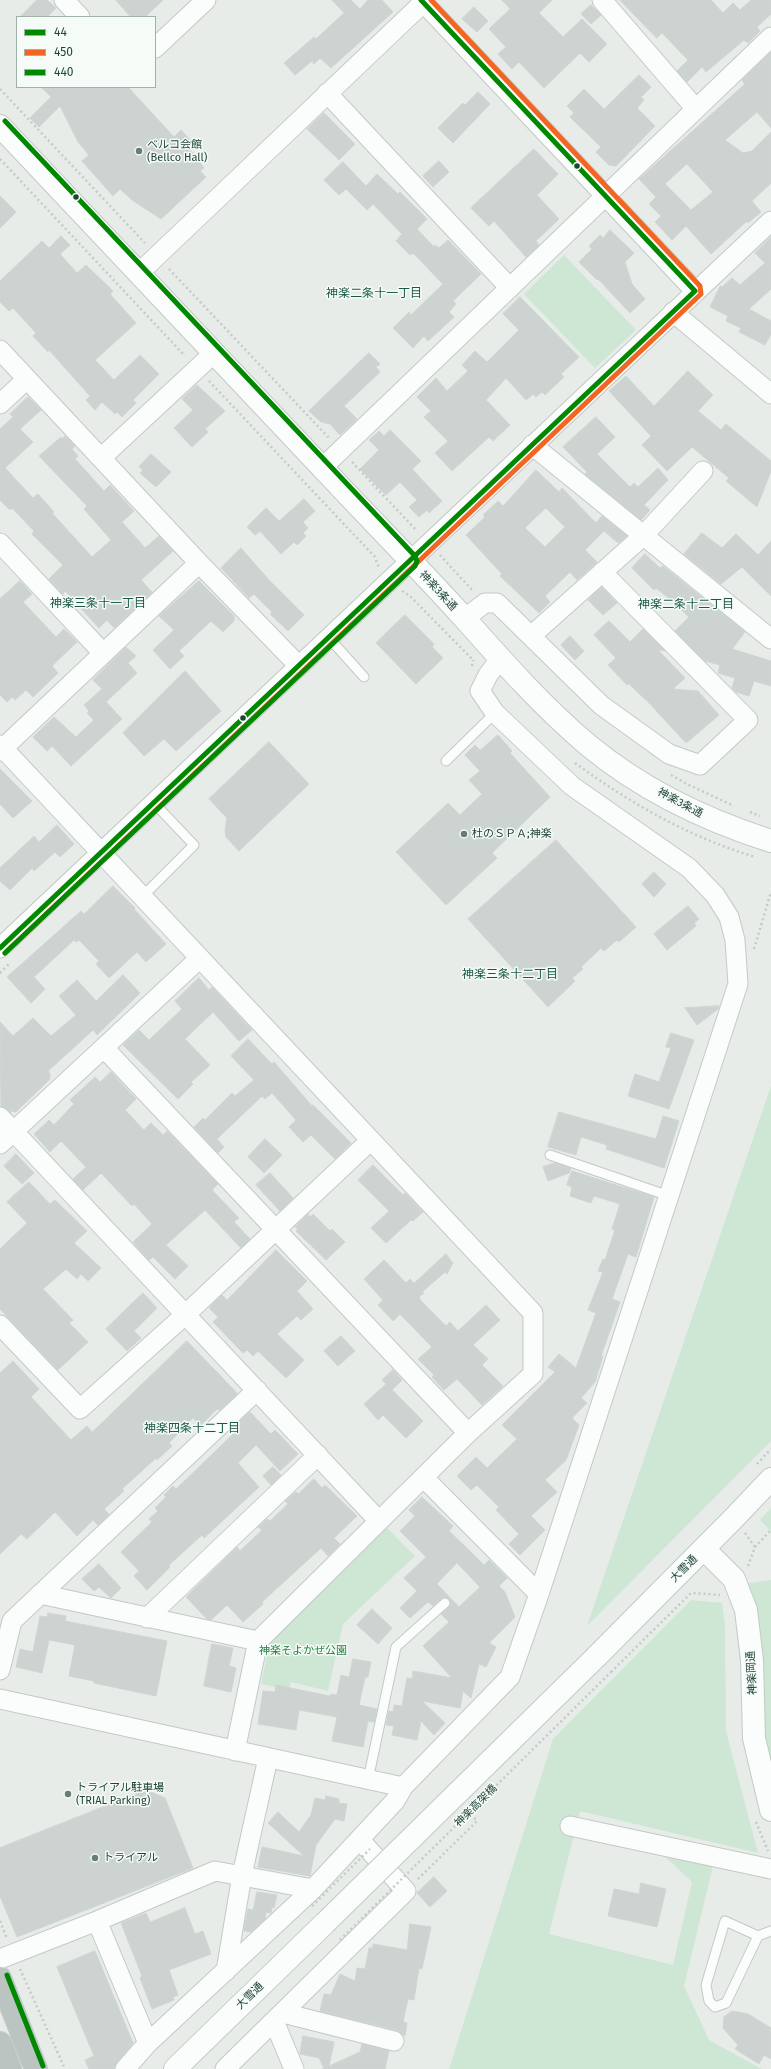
<!DOCTYPE html>
<html>
<head>
<meta charset="utf-8">
<style>
  body { margin:0 }
  #map { position:relative; width:771px; height:2069px; overflow:hidden; background:#e7ece9; font-family:"Fira Sans",sans-serif }
  canvas { display:block }
  .legend { position:absolute; left:16px; top:16px; width:140px; height:72px; box-sizing:border-box; background:#f5fbf7; border:1px solid #a0b1aa; margin:0; padding:5px 7px; list-style:none; font-size:12px; color:#204337 }
  .legend li { display:flex; align-items:center; gap:8px; height:20px }
  .legend b { width:20px; border:1px solid #a0b1aa }
</style>
</head>
<body>
<div id="map">
<canvas width="771" height="2069"></canvas>
<ul class="legend">
<li><b style="height:5px;background:#080"></b>44</li>
<li><b style="height:5px;background:#f26522"></b>450</li>
<li><b style="height:5px;background:#080"></b>440</li>
</ul>
</div>
<script>
const ctx = document.querySelector('canvas').getContext('2d');
ctx.lineJoin = 'round';
function fill(path, color) {
  ctx.fillStyle = color;
  ctx.fill(path, 'evenodd');
}
function trace(path, color, width, dash) {
  ctx.strokeStyle = color;
  ctx.lineWidth = width;
  ctx.lineCap = dash ? 'butt' : 'round';
  ctx.setLineDash(dash || []);
  ctx.stroke(path);
}
function write(font, color, halo, rows, align = 'center') {
  ctx.font = font + ' "Fira Sans","Noto Sans JP",sans-serif';
  ctx.lineWidth = 3;
  ctx.setLineDash([]);
  ctx.textBaseline = 'middle';
  ctx.strokeStyle = halo;
  ctx.fillStyle = color;
  for (const [text, x, y, turn = 0] of rows) {
    ctx.save();
    ctx.translate(x, y);
    ctx.rotate((+turn || 0) * Math.PI / 180);
    ctx.textAlign = isNaN(turn) ? turn : align;
    if (halo) ctx.strokeText(text, 0, 0);
    ctx.fillText(text, 0, 0);
    ctx.restore();
  }
}
const green = new Path2D(`
  M564,255L636,330L595,368L524,294Z
  M771,1086V1441L587,1626Z
  M771,1508V1531L760,1520Z
  M386,1527L415,1556L343,1624L328,1691L291,1682L289,1690L261,1684L272,1633Z
  M771,1580V1781L744,1584Z
  M691,1600L722,1603L725,1625L726,1731L758,1853L580,1811L549,1934L673,1965L692,1882L662,1854L713,1866L684,1986L709,2040L762,2069H449L553,1739Z`);
const building = new Path2D(`
  M37,0H47L56,8L47,17H20Z
  M116,0H163L145,17H131Z
  M332,0H351L360,9L368,0H382L393,12L331,68L320,58L314,64L312,61L295,75L284,63L314,37L316,39L344,13Z
  M502,0H552L539,13L563,37L582,19L607,44L589,62L580,53L544,88L519,62L512,69L498,54L506,47L489,29L510,9Z
  M620,0H711L723,13L733,3L740,10L751,0H771V14L757,27L760,31L748,43L744,40L706,72L702,67L687,82L677,71L688,60L662,33L657,38Z
  M591,5L601,15L591,24L581,14Z
  M474,7L488,21L477,32L462,19Z
  M771,52V128L757,112L725,140L743,153L752,151L771,132V183L752,201L761,212L748,223L747,221L711,254L686,226L672,240L655,222L661,216L649,204L656,197L639,179L745,84L742,80ZM687,164L713,192L691,210L665,184Z
  M639,75L651,87L641,97L644,100L637,108L655,126L616,166L609,165L596,152L601,147L570,117L574,113L567,106L584,89L604,109Z
  M41,87H128L174,137L181,130L193,143L188,147L204,168L200,171L206,177L161,219L132,200L120,189L113,196L82,161L89,155L78,142L60,106L39,127L30,118L51,97Z
  M478,92L490,104L453,143L438,128L463,103L465,105Z
  M324,113L355,144L339,160L307,129Z
  M534,149L558,174L537,195L559,219L536,241L539,245L526,257L494,221L489,226L471,208Z
  M439,161L449,172L433,187L423,176Z
  M343,162L366,186L377,174L398,194L400,192L427,219L417,229L434,247L435,245L439,248L448,240L481,274L453,301L456,304L449,312L454,317L428,341L424,336L413,348L393,328L409,312L411,315L443,284L413,253L410,255L396,241L402,234L373,204L367,210L346,189L339,195L324,180Z
  M0,196L16,212L0,228Z
  M610,230L634,253L625,262L632,284L645,299L630,313L598,279L597,280L579,262L592,249L589,246L600,235L603,238Z
  M61,236L70,245L60,254L77,273L86,265L113,291L110,294L136,323L95,360L114,380L140,355L159,374L133,400L136,403L122,417L117,412L115,414L102,402L95,410L86,400L90,396L49,350L48,352L33,336L36,333L13,308L9,311L0,302V281L42,241L49,248Z
  M771,237V289L749,309L771,321V334L765,345L739,332L741,328L726,321L728,316L710,307L720,286L722,287L732,278L740,285L765,263L755,253Z
  M520,297L579,357L561,374L564,377L545,395L542,392L536,397L533,394L526,400L506,378L486,400L510,425L493,441L489,437L452,471L435,453L448,441L424,417L431,411L417,397L436,378L447,391L468,371L462,365L475,351L487,362L519,330L503,314Z
  M369,353L380,364L376,367L380,372L344,406L357,419L340,435L330,424L321,422L309,411Z
  M688,371L713,395L698,411L721,430L726,424L771,461V471L757,507L726,481L729,478L692,447L667,471L642,445L651,436L609,391L626,376L654,406Z
  M197,385L225,411L205,429L208,432L192,447L174,428L193,410L182,399Z
  M28,397L41,410L20,429L33,442L5,468L33,498L38,494L54,512L52,513L92,557L111,540L84,509L87,506L39,456L61,437L62,439L65,436L75,446L72,449L78,456L75,459L104,491L110,485L134,511L122,522L145,548L159,536L173,551L141,580L152,592L114,628L107,620L99,628L65,591L63,594L49,579L63,565L32,534L34,531L12,508L10,510L0,500V429L13,417L10,414Z
  M596,417L615,437L597,454L630,487L634,483L638,487L658,468L668,480L644,505L650,510L641,520L585,474L587,472L563,447Z
  M390,430L421,461L412,469L442,501L429,513L427,510L419,517L409,507L417,500L400,482L386,495L360,469L379,450L369,440L379,431L384,436Z
  M151,454L171,472L156,487L140,473L143,470L139,467Z
  M536,470L559,492L562,488L596,523L602,516L627,536L618,543L604,531L585,550L597,562L577,580L570,572L545,596L550,602L539,613L500,576L502,574L466,535L485,517L483,515L498,501L503,506ZM546,508L565,527L545,547L525,528Z
  M304,499L315,511L303,522L308,528L303,533L306,536L297,545L294,542L281,554L260,531L255,535L247,527L266,508L279,521Z
  M702,533L722,548L736,534L758,555L771,541V596L742,567L721,584L684,554Z
  M241,548L269,580L304,615L288,631L270,614L272,612L254,594L249,598L221,568Z
  M645,554L660,568L663,566L669,571L745,632L732,649L771,661V686L754,681L749,696L736,692L732,688L735,678L718,673L720,665L705,661L675,631L689,617L671,600L656,588L654,590L632,568Z
  M20,581L32,594L23,602L56,637L64,629L77,642L52,666L58,673L33,697L26,690L15,700L12,697L7,702L0,695V599Z
  M199,581L234,616V621L223,632L211,621L179,651L184,656L170,669L153,650L174,630L159,616Z
  M602,587L617,603L603,615L588,600Z
  M405,615L434,644L432,647L443,658L416,684L376,643Z
  M609,621L630,642L643,629L665,651L658,650L685,678L673,689L698,691L719,715L686,743L650,704L629,684L627,685L608,665L616,658L594,635Z
  M570,636L584,651L575,660L561,645Z
  M126,647L136,656L128,663L137,673L106,702L122,719L71,766L52,746L47,751L33,737L54,717L76,737L94,720L87,713L89,711L84,705L102,689L93,680Z
  M185,671L221,711L176,751L164,739L144,756L123,733Z
  M498,735L512,751L510,753L550,797L492,853L497,858L446,905L396,852L448,803L460,815L482,794L469,780L480,771L465,755L475,745L480,750Z
  M269,742L309,784L239,851L226,837L225,830L227,818L209,799Z
  M0,769L32,801L13,818L0,804Z
  M57,825L74,844L60,857L55,852L34,871L32,868L10,890L0,881V868L34,836L39,842Z
  M556,840L636,927L619,942L617,940L604,951L601,948L581,967L583,969L572,978L575,981L548,1007L468,919Z
  M654,872L666,884L654,897L642,884Z
  M113,886L135,908L134,909L166,944L146,962L137,952L109,978L96,964L99,961L79,940L76,942L74,940L34,977L45,989L31,1003L7,977L81,911L84,914Z
  M688,906L699,919L694,923L696,926L667,950L654,934Z
  M123,975L140,993L97,1035L93,1030L48,1071L50,1074V1079L16,1112L13,1111L11,1112L1,1106L0,1022L13,1036L33,1018L51,1036L76,1015L59,996L77,980L96,1001Z
  M199,978L209,990L212,987L252,1030L239,1041L213,1012L185,1039L210,1065L191,1082L193,1084L178,1099L123,1045L139,1030L149,1040L182,1009L175,1001Z
  M719,1006L718,1009L697,1025L685,1008Z
  M671,1033L694,1040L669,1109L628,1096L635,1074L659,1082L671,1048L666,1047Z
  M248,1039L272,1064L274,1062L312,1106L313,1105L351,1143L335,1159L311,1135L303,1142L289,1127L296,1120L272,1093L265,1099L262,1096L217,1139L224,1147L218,1153L194,1127L203,1118L205,1120L232,1093L235,1096L254,1080L231,1056Z
  M111,1072L136,1099L125,1110L144,1130L151,1123L163,1135L167,1131L218,1184L212,1190L239,1218L234,1222L250,1239L241,1248L205,1210L166,1245L188,1266L175,1279L153,1257L149,1260L133,1242L152,1224L134,1204L132,1206L101,1173L83,1190L73,1179L86,1167L61,1141L50,1152L34,1134L49,1120L54,1125L74,1104L70,1100L95,1077L100,1082Z
  M559,1112L656,1139L663,1116L679,1121L664,1168L606,1149L607,1145L581,1137L576,1155L548,1147Z
  M265,1139L282,1155L264,1173L248,1157Z
  M16,1154L34,1173L22,1184L4,1166Z
  M555,1163L571,1168L569,1173L548,1181L543,1167Z
  M373,1165L403,1195L405,1193L423,1212L413,1221L411,1220L386,1243L371,1228L389,1211L358,1180Z
  M572,1171L654,1197L636,1257L628,1254L612,1299L620,1302L601,1356H603L595,1382L581,1398L587,1403L572,1418L579,1425L566,1460L545,1480L557,1492L531,1516L545,1530L520,1555L509,1544L519,1534L496,1510L499,1507L477,1485L471,1490L457,1476L476,1457L487,1468L517,1439L502,1425L555,1372L548,1367L559,1354L576,1368L596,1313L588,1310L603,1272L598,1271L603,1259L605,1260L615,1230L612,1229L620,1204L594,1196L591,1203L570,1196L572,1187L567,1185Z
  M270,1173L293,1198L280,1211L256,1185Z
  M29,1182L50,1204L55,1200L87,1231L74,1243L101,1268L88,1281L81,1274L77,1279L66,1269L43,1289L73,1320L69,1323L88,1342L58,1370L0,1309V1249L27,1223L7,1202Z
  M308,1214L310,1217L313,1214L330,1231L332,1229L345,1242L326,1260L296,1231L298,1229L295,1227Z
  M276,1250L307,1281L297,1291L313,1309L301,1320L297,1316L277,1334L304,1360L286,1378L258,1351L253,1356L247,1350L243,1353L213,1322L218,1317L209,1308L222,1295L227,1300Z
  M446,1254L453,1263L447,1274L445,1272L422,1292L424,1293L419,1297L421,1301L446,1326L450,1322L458,1331L486,1305L500,1320L473,1345L488,1359L482,1365L503,1386L482,1405L457,1379L444,1390L432,1377L434,1375L418,1359L432,1347L400,1314L393,1321L378,1305L383,1300L364,1279L384,1260L406,1283L410,1279L414,1283Z
  M143,1293L157,1308L134,1331L141,1338L127,1351L106,1329Z
  M341,1336L355,1351L338,1366L324,1351Z
  M187,1341L237,1393L235,1396L221,1409L219,1410L217,1409L201,1425L193,1418L169,1443L172,1446L157,1460L156,1458L122,1489L124,1491L104,1509L109,1514L98,1525L93,1520L77,1536L55,1512L27,1539L21,1534L0,1554V1373L13,1361L39,1389L31,1397L71,1440L87,1426L92,1432Z
  M393,1370L402,1380L392,1390L423,1421L406,1438L383,1415L378,1420L364,1404L386,1384L382,1380Z
  M250,1412L271,1434L275,1430L298,1454L280,1471L256,1445L238,1463L259,1487L204,1538L202,1535L169,1565L170,1567L147,1590L134,1576L139,1571L121,1552L152,1522L149,1519L158,1511L155,1508L166,1497L164,1495L173,1486L176,1489L198,1468L239,1428L236,1425Z
  M273,1467L281,1475L271,1485L263,1476Z
  M314,1479L322,1488L325,1485L357,1516L334,1538L340,1544L328,1556L321,1548L262,1602L263,1604L243,1622L227,1605L211,1620L207,1619L186,1597L237,1547L240,1551L262,1530L258,1527L267,1519L270,1521L288,1504L285,1501L296,1492L298,1494Z
  M422,1497L453,1526L449,1531L473,1554L484,1565L489,1560L507,1578L499,1586L505,1592L515,1617L489,1643L496,1647L486,1667L479,1664L471,1698L463,1691L460,1708L422,1701L445,1723L434,1735L421,1721L417,1740L392,1735L394,1726L386,1725L389,1711L393,1712L394,1705L402,1706L407,1678L412,1679L413,1671L452,1678L423,1646L449,1622L441,1614L451,1605L450,1599L443,1597L433,1606L428,1602L410,1618L400,1608L417,1591L404,1578L426,1557L400,1531L415,1516L409,1510ZM457,1563L480,1587L459,1607L437,1584Z
  M99,1564L121,1588L111,1598L99,1587L94,1591L82,1579Z
  M372,1609L392,1628L378,1644L357,1625Z
  M48,1613L66,1616L65,1621L167,1641L156,1696L94,1683V1681L69,1676L75,1645L49,1640L42,1673L16,1667L20,1649L33,1652L40,1616L47,1617Z
  M212,1644L233,1648L229,1666L236,1668L231,1692L204,1686Z
  M353,1659L371,1662L368,1677H365L359,1705L377,1709L374,1722L368,1721L363,1747L332,1741L337,1717L299,1710L296,1730L258,1724L263,1691L275,1692L276,1685L330,1696L331,1694L337,1695L341,1675L349,1677Z
  M146,1790L165,1798L193,1868L17,1937L0,1896V1848Z
  M326,1796L339,1799V1803L347,1804L344,1821L335,1819L316,1845L310,1876L258,1867L262,1847L304,1856L268,1823L278,1812L299,1832L311,1815L315,1798L325,1800Z
  M434,1877L447,1891L430,1907L417,1893Z
  M641,1883L666,1889L657,1927L608,1916L614,1889L639,1894Z
  M257,1892L277,1895L274,1908L272,1907L271,1913L266,1912L265,1919L251,1932L244,1931L248,1909L253,1910Z
  M185,1908L195,1934L203,1931L211,1954L169,1970L178,1995L173,1997L174,2000L152,2009L140,1978L142,1976L121,1923L146,1913L150,1922Z
  M410,1924L431,1927L422,1969L419,1968L414,2000L408,1999L403,2022L407,2023L405,2036L397,2030L320,2011L324,1994L331,1995L340,1974L355,1981L357,1968L365,1969L369,1948H373V1944L407,1950Z
  M95,1951L133,2043L117,2062L114,2069H89L85,2060L94,2056L57,1967Z
  M732,2011L748,2014L771,2028V2059L764,2055L759,2064L735,2049L738,2045L723,2028L724,2017Z
  M303,2036L334,2042L329,2066L360,2052L362,2044L389,2051L385,2069H322L324,2068L319,2058L300,2054Z`);
const path = new Path2D(`
  M0,89L145,243
  M0,159L185,356
  M169,269L329,438
  M209,381L375,557L379,568
  M352,462L417,531
  M440,555L473,591
  M402,591L410,596L474,661
  M472,666L473,660
  M575,763C630,803 689,837 755,857
  M671,775L689,785L734,806
  M750,812L760,816
  M754,949L771,892
  M0,973L10,963
  M757,1464L771,1449
  M745,1533L755,1547
  M748,1566L755,1547L771,1530
  M611,1672L691,1593L720,1595
  M756,1822L768,1851
  M418,1879L477,1821L469,1812
  M0,1921L7,1939
  M20,1969L65,2069`);
const lane = new Path2D(`
  M329,638L364,677
  M446,761L495,713
  M142,897L194,845L154,803
  M550,1155L669,1196
  M368,1780L396,1647L445,1603
  M758,1936L725,1921L706,1985L709,2001L715,2007L726,2003L758,1936L771,1931`);
const street = new Path2D(`
  M64,0L80,17
  M421,0L695,291
  M602,0L696,109
  M155,48L206,0
  M327,93L510,288
  M139,273L426,0
  M673,312L771,394
  M0,350L199,563L299,666
  M0,404L27,379
  M532,445L771,639
  M101,458L214,353
  M322,468L771,37
  M0,543L103,653
  M464,619L485,603H497L601,705L669,754L700,765L748,720L602,572
  M532,635L643,536L703,471
  M0,745L533,1313V1374L468,1433L258,1641L235,1751
  M0,751L199,563
  M0,948L771,221
  M104,1048L468,1433
  M0,1117L379,1521
  M0,1144L200,958
  M0,1325L80,1409L186,1314L371,1140
  M424,1478L539,1594
  M40,1594L258,1641
  M147,1618L318,1455
  M0,1670L12,1621L257,1390
  M0,1699L403,1787
  M570,1826L771,1869
  M97,1921L148,2043
  M0,1959L97,1921L215,1871L313,1889
  M226,1971L242,1875L268,1758
  M283,2013L394,2041
  M274,2021L294,2069
  M125,2069L148,2043L313,1889L395,1801L403,1787L510,1677L539,1594L738,984L735,940L729,917L715,895L689,868L572,786L495,713L480,691L488,675L500,659
  M225,2069L406,1891L360,1840`);
const secondary = new Path2D(`
  M0,126C116,249 232,372 348,495C387,536 427,577 465,619C504,663 543,707 588,745C641,789 705,820 771,841
  M704,1549L734,1579L746,1610L752,1660L754,1738L771,1810
  M596,1657L734,1518L771,1479
  M175,2069L325,1923`);
const highway = new Path2D(`
  M0,1978L36,2069
  M0,2043L10,2069`);
const pathBridge = new Path2D(`
  M312,1906L370,1849
  M340,1940L611,1672`);
const secondaryBridge = new Path2D(`
  M325,1923L596,1657`);
const bus1 = new Path2D(`
  M0,948L695,291L421,0`);
const bus2 = new Path2D(`
  M5,953L701,294L700,286L431,0`);
const bus3 = new Path2D(`
  M5,953L415,566L417,561L415,556L5,121
  M7,1975L43,2066`);
const markers = [
  [139,151,4,"#667e75"],
  [577,166,3.5,"#204337"],
  [76,197,3.5,"#204337"],
  [243,718,3.5,"#204337"],
  [464,834,4,"#667e75"],
  [68,1794,4,"#667e75"],
  [95,1858,4,"#667e75"]
];
const poiNames = [
  ["ベルコ会館",147,145],
  ["(Bellco Hall)",147,158],
  ["杜のＳＰＡ;神楽",472,834],
  ["トライアル駐車場",76,1788],
  ["(TRIAL Parking)",76,1801],
  ["トライアル",103,1858]
];
const streetNames = [
  ["神楽3条通",438,591,47],
  ["神楽3条通",680,803,28],
  ["大雪通",684,1569,-45],
  ["神楽岡通",752,1673,-93],
  ["神楽高架橋",476,1806,-45],
  ["大雪通",250,1996,-44]
];
const parkNames = [
  ["神楽そよかぜ公園",303,1651]
];
const neighbourhoodNames = [
  ["神楽二条十一丁目",374,294],
  ["神楽三条十一丁目",98,604],
  ["神楽二条十二丁目",686,605],
  ["神楽三条十二丁目",510,975],
  ["神楽四条十二丁目",192,1429]
];
fill(green, '#cee6d4');
fill(building, '#ccd3d0');
trace(building, '#cfd5d2', 1);
trace(lane, '#c3c9c6', 11);
trace(street, '#c3c9c6', 21);
trace(secondary, '#c2cac6', 24);
trace(highway, '#c1cbc7', 24);
trace(path, '#c1ccc7', 2.5, [2, 3]);
trace(lane, '#fbfcfc', 9);
trace(street, '#fbfcfc', 19);
trace(secondary, '#fbfcfc', 22);
trace(highway, '#bbc4c1', 22);
trace(secondaryBridge, '#c2cac6', 24, []);
trace(pathBridge, '#c1ccc7', 2.5, [2, 3]);
trace(secondaryBridge, '#fbfcfc', 22);
trace(bus1, '#080', 5);
trace(bus2, '#f26522', 5);
trace(bus3, '#080', 5);
for (const [x, y, r, color] of markers) {
  const dot = new Path2D();
  dot.arc(x, y, r, 0, 2 * Math.PI);
  ctx.fillStyle = color;
  ctx.fill(dot);
  trace(dot, '#f5fbf7', 1.5);
}
write('11px', '#204337', '#f5fbf7', poiNames, 'left');
write('11px', '#204337', '#f5fbf7', streetNames);
write('11px', '#257f41', '#f5fbf7', parkNames);
write('12px', '#195844', '#f5fbf7', neighbourhoodNames);
</script>
</body>
</html>
